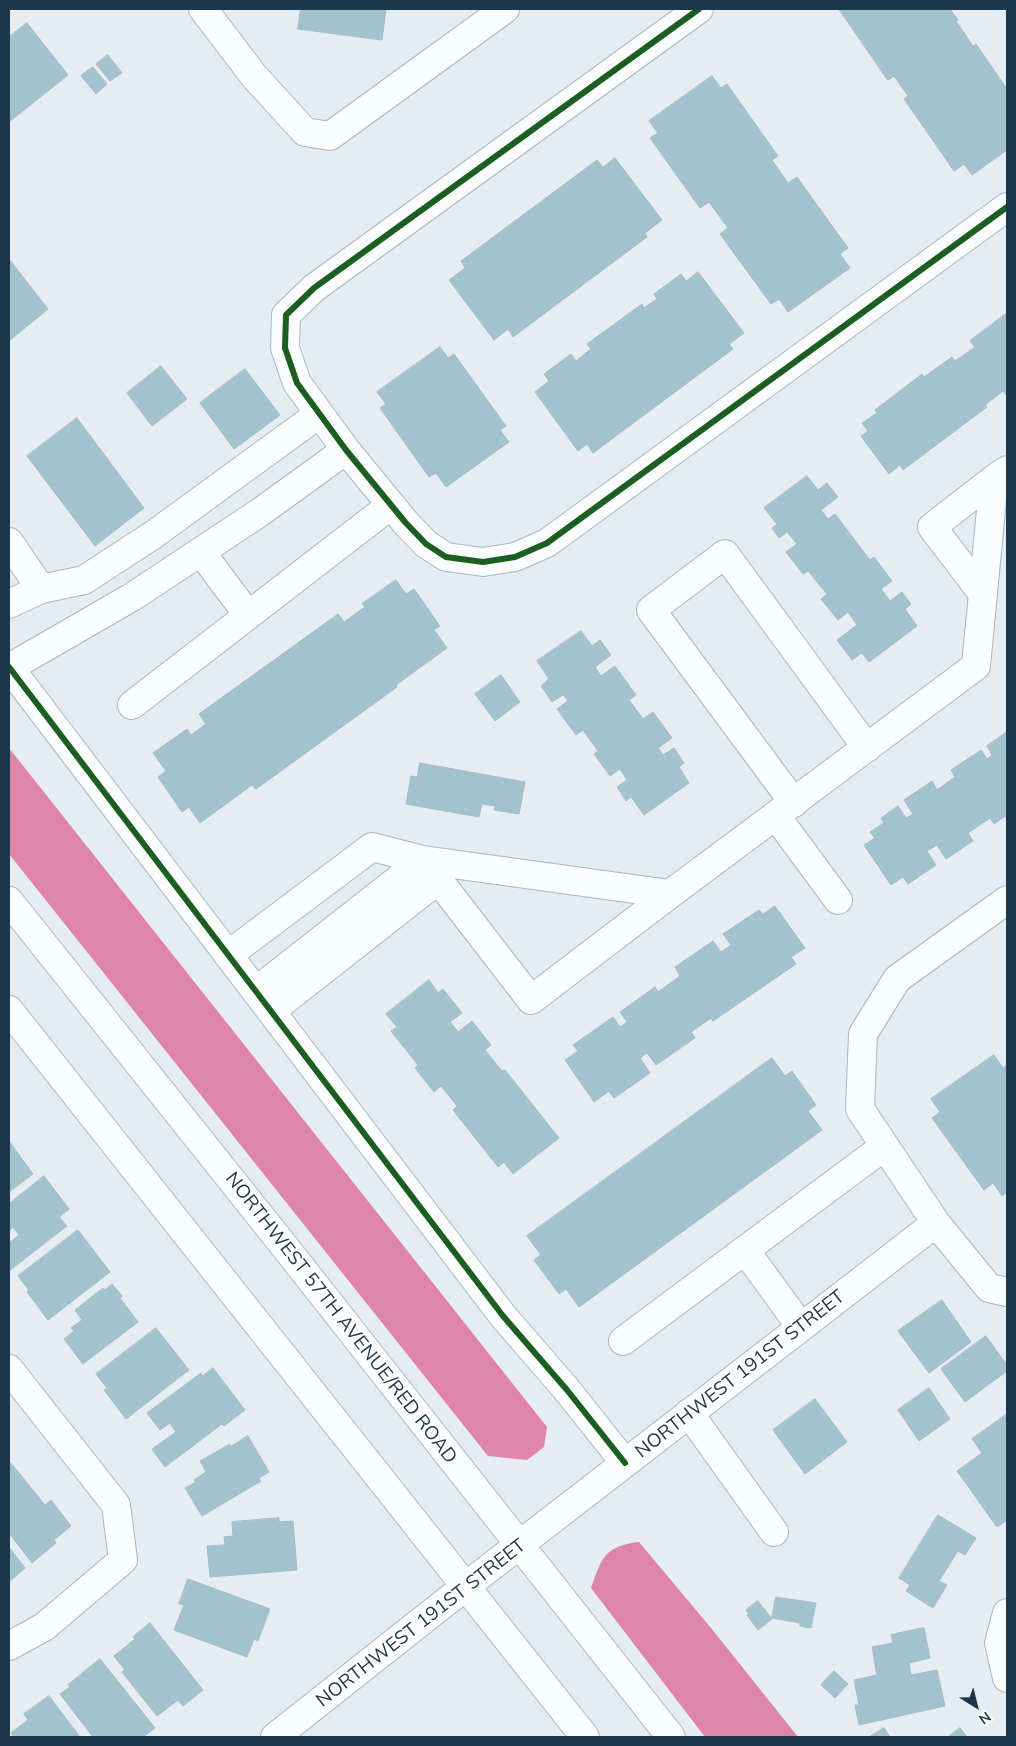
<!DOCTYPE html>
<html>
<head>
<meta charset="utf-8">
<style>
  body { margin:0 }
  #map { position:relative; width:1016px; height:1746px; overflow:hidden; background:#e5ecf2; font-family:Mulish,sans-serif }
  canvas { display:block }
  .frame { position:absolute; inset:0; border:10px solid #1c374b; pointer-events:none }
  .north { position:absolute; left:951px; top:1681px; width:50px; height:50px; -webkit-text-stroke:4px #fff; paint-order:stroke; rotate:144deg; font-size:14px; font-weight:700; line-height:20px; text-align:center; color:#1c374b }
  .north::after { content:''; display:block; margin:auto; width:18px; height:22px; background:#1c374b; clip-path:polygon(50% 0,100% 100%,50% 72%,0 100%) }
</style>
</head>
<body>
<div id="map">
<canvas width="1016" height="1746"></canvas>
<div class="frame"></div>
<div class="north">N</div>
</div>
<script>
const ctx = document.querySelector('canvas').getContext('2d');
ctx.lineJoin = 'round';
function fill(path, color) {
  ctx.fillStyle = color;
  ctx.fill(path, 'evenodd');
}
function trace(path, color, width, dash) {
  ctx.strokeStyle = color;
  ctx.lineWidth = width;
  ctx.lineCap = dash ? 'butt' : 'round';
  ctx.setLineDash(dash || []);
  ctx.stroke(path);
}
function write(font, color, halo, rows, align = 'center') {
  ctx.font = font + ' Mulish,sans-serif';
  ctx.lineWidth = 4;
  ctx.setLineDash([]);
  ctx.textBaseline = 'middle';
  ctx.strokeStyle = halo;
  ctx.fillStyle = color;
  for (const [text, x, y, turn = 0] of rows) {
    ctx.save();
    ctx.translate(x, y);
    ctx.rotate((+turn || 0) * Math.PI / 180);
    ctx.textAlign = isNaN(turn) ? turn : align;
    if (halo) ctx.strokeText(text, 0, 0);
    ctx.fillText(text, 0, 0);
    ctx.restore();
  }
}
const water = new Path2D(`
  M9,748L547,1427L544,1447L527,1460L488,1456L9,854Z
  M639,1542L711,1628L798,1737H705L591,1588C602,1558 604,1546 639,1542Z`);
const building = new Path2D(`
  M301,9H386L382,40L298,29Z
  M839,9H950L958,20L956,21L973,46L976,44L1007,89V150L972,175L964,164L954,171L904,99L908,96L894,76L888,80Z
  M27,23L68,75L9,122V37Z
  M108,55L122,73L110,81L96,64Z
  M93,67L107,84L96,94L81,76Z
  M712,76L721,88L727,84L778,156L772,160L788,183L797,177L848,248L840,254L850,268L788,312L779,299L771,304L720,234L728,228L709,202L700,208L650,138L658,133L649,121Z
  M615,158L662,220L645,233L647,237L513,337L508,329L494,340L449,280L465,268L461,261L597,160L603,167Z
  M9,259L48,309L9,341Z
  M698,272L744,333L729,344L733,349L593,453L587,444L578,451L535,392L549,381L544,374L571,354L576,361L591,349L587,344L642,304L644,308L657,299L654,294L681,274L686,281Z
  M1007,313V396L1003,391L985,405L987,407L903,470L900,465L889,474L861,436L868,431L862,423L877,413L875,410L922,374L924,377L952,357L955,361L975,347L970,341Z
  M440,347L448,358L454,354L506,426L500,430L509,442L446,487L436,473L429,477L380,408L386,404L377,392Z
  M161,366L187,399L152,426L127,393Z
  M245,369L280,415L234,449L200,403Z
  M77,418L144,508L95,546L27,456Z
  M807,476L818,490L827,483L838,497L821,510L828,519L835,514L870,560L874,557L892,581L881,589L890,601L902,592L911,604L905,609L917,626L869,662L862,653L852,660L837,640L857,625L848,612L838,620L821,599L827,594L808,571L803,574L786,552L797,544L787,532L779,538L772,528L777,524L764,508Z
  M396,580L406,594L414,589L440,626L434,630L447,648L396,685L397,687L256,789L252,785L200,823L189,807L182,812L158,777L166,771L153,753L187,729L191,735L206,724L199,714L338,614L344,622L365,607L362,604Z
  M581,631L592,646L600,640L611,655L595,667L601,676L615,666L636,695L629,700L643,719L653,712L672,738L658,748L663,755L674,748L684,763L679,767L689,783L644,815L631,797L626,801L617,787L627,780L620,769L610,776L594,754L598,751L583,730L576,735L557,709L568,701L563,695L552,702L541,686L549,679L537,661Z
  M501,675L520,702L495,721L475,694Z
  M1007,732V815L994,824L990,818L968,833L973,841L946,859L937,845L927,851L936,865L908,884L903,877L891,885L864,845L875,838L870,832L884,823L881,818L898,806L906,818L913,814L904,800L932,781L937,790L955,777L951,770L981,750L987,759L992,755L987,746Z
  M420,763L525,782L519,814L494,810L495,806L482,804L479,817L406,804L411,776L417,777Z
  M775,906L805,948L791,957L796,964L713,1021L711,1018L691,1032L695,1038L656,1065L647,1053L640,1058L650,1073L614,1098L609,1091L594,1102L565,1060L578,1051L573,1045L613,1017L620,1027L627,1022L620,1012L655,987L658,992L680,976L675,967L713,941L721,952L731,945L723,934L759,910L763,914Z
  M429,980L438,993L443,989L462,1013L450,1022L458,1032L472,1021L491,1045L485,1050L502,1071L505,1070L559,1138L513,1174L504,1162L498,1167L453,1110L457,1106L441,1086L434,1092L415,1068L418,1065L391,1031L397,1027L386,1014Z
  M994,1055L1003,1068L1007,1065V1192L1002,1196L993,1183L984,1190L932,1118L940,1112L931,1099Z
  M772,1058L785,1076L792,1071L816,1105L808,1111L822,1130L579,1307L566,1289L559,1294L534,1260L541,1255L527,1236Z
  M9,1141L33,1174L9,1192Z
  M44,1176L69,1209L59,1217L67,1226L9,1271V1243L19,1235L13,1227L9,1231V1204Z
  M78,1230L110,1272L48,1320L27,1292L29,1290L18,1276Z
  M112,1284L122,1296L120,1298L138,1322L83,1364L64,1339L74,1331L71,1328L82,1320L75,1310L103,1288L105,1290Z
  M942,1300L971,1342L929,1373L898,1331Z
  M156,1328L189,1370L126,1419L104,1390L107,1388L96,1374Z
  M986,1336L1007,1365V1371L965,1402L941,1369Z
  M213,1368L245,1410L224,1426L222,1424L165,1467L152,1449L176,1432L170,1423L160,1430L147,1413L201,1373L202,1376Z
  M929,1388L950,1419L919,1441L898,1410Z
  M815,1399L847,1442L805,1474L773,1430Z
  M1007,1414V1520L997,1527L957,1471L982,1453L972,1439Z
  M248,1436L269,1472L259,1478L261,1481L202,1516L185,1488L196,1482L194,1480L206,1472L200,1461L230,1444L231,1446Z
  M11,1463L45,1505L51,1500L71,1526L54,1540L56,1543L32,1563L9,1533V1465Z
  M938,1515L976,1538L965,1555L958,1551L939,1581L947,1585L933,1608L906,1591L910,1585L899,1578Z
  M279,1518V1522L293,1521L297,1570L210,1577L207,1546L225,1545L224,1537L233,1536L232,1522Z
  M9,1547L25,1568L9,1582Z
  M188,1579L270,1609L258,1641L254,1639L247,1657L174,1630L184,1605L179,1604Z
  M776,1597L816,1603L811,1628L800,1626V1623L772,1618Z
  M758,1601L772,1619L758,1630L747,1615L749,1614L746,1610Z
  M150,1623L203,1690L183,1706L178,1700L157,1716L122,1672L125,1670L114,1656L135,1639L133,1637Z
  M924,1628L930,1658L909,1663L911,1675L937,1670L945,1706L859,1725L855,1705H859L854,1680L877,1675L872,1647L893,1643L891,1635Z
  M100,1659L155,1728L143,1737H93L60,1694L70,1687L68,1685Z
  M834,1671L848,1684L835,1698L821,1685Z
  M49,1696L80,1737H14L11,1733L28,1720L24,1714Z
  M884,1728L890,1737H869Z
  M960,1728L967,1737H948Z`);
const minor = new Path2D(`
  M203,9L254,76L305,132L330,136L505,9
  M699,9L314,288L286,315L285,348L297,383L346,450L405,522L426,544L446,557L483,562L515,557L547,543L1007,207
  M9,542L41,589
  M201,552L248,615
  M983,594L932,527L994,479
  M9,604L41,589L84,580L153,535L319,414
  M9,667L503,1316L567,1390L625,1463
  M9,668L132,597L259,513L346,450
  M132,705L391,505
  M794,803L651,610L725,554L867,748
  M776,816L838,900
  M423,860L531,1000L670,894
  M1007,900L897,979L863,1034L860,1109L936,1223L989,1288L1007,1292
  M228,955L372,847L423,860L670,894L976,666L994,479L1007,470
  M256,991L423,860
  M271,1011L438,880
  M745,1250L885,1146
  M623,1341L745,1250L801,1327
  M9,1369L116,1505L123,1560L44,1627L9,1646
  M689,1413L774,1532
  M1007,1613L999,1643L1007,1678
  M275,1737L466,1586L936,1223`);
const major = new Path2D(`
  M9,901L285,1247L671,1737
  M9,1010L585,1737`);
const cycleway = new Path2D(`
  M699,9L314,288L286,315L285,348L297,383L346,450L405,522L426,544L446,557L483,562L515,557L547,543L1007,207
  M9,667L503,1316L567,1390L625,1463`);
const streetNames = [
  ["NORTHWEST 57TH AVENUE/RED ROAD",341,1318,52],
  ["NORTHWEST 191ST STREET",740,1374,-38],
  ["NORTHWEST 191ST STREET",421,1623,-38]
];
fill(water, '#df86a6');
fill(building, '#a2c3ce');
trace(building, '#a6bac3', 1);
trace(minor, '#a7b7c3', 30);
trace(major, '#a7b7c3', 30);
trace(minor, '#fbfcfd', 28);
trace(major, '#fbfcfd', 28);
trace(cycleway, '#1b5e20', 6);
write('19px', '#1c374b', '#fff', streetNames);
</script>
</body>
</html>
